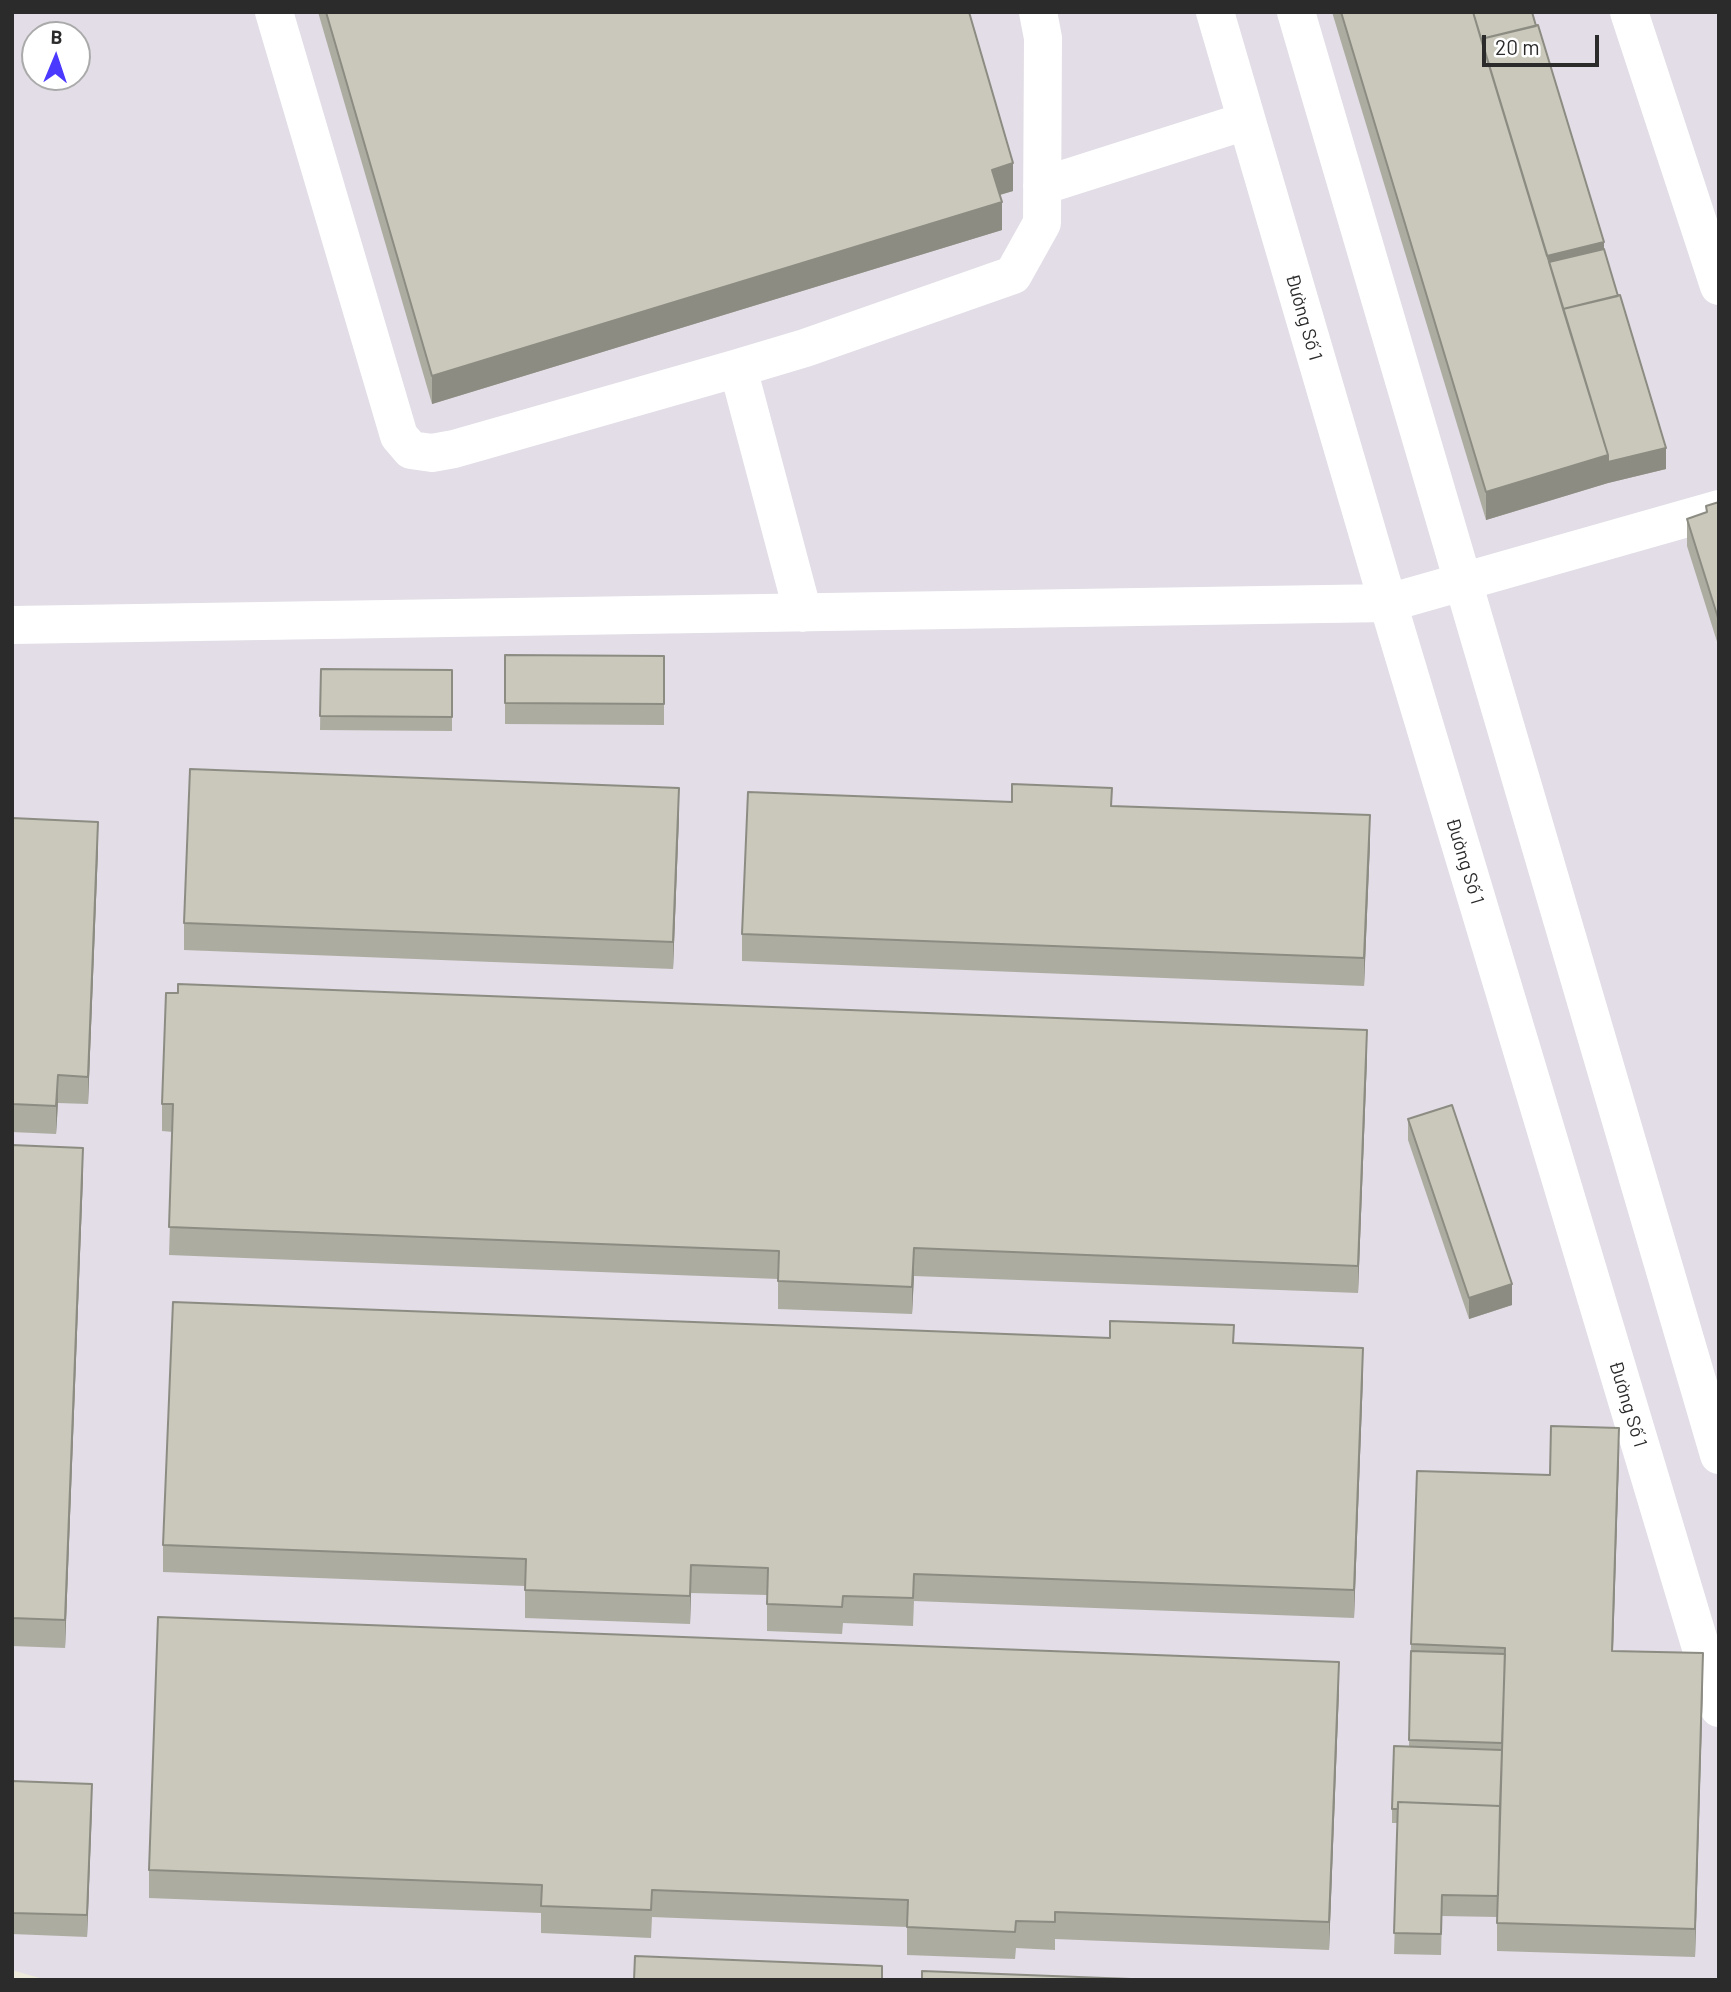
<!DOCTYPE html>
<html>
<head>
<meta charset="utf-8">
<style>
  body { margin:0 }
  #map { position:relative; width:1731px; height:1992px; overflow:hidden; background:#eeebdc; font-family:Barlow,sans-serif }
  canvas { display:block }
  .frame { position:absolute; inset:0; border:14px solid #2b2b2b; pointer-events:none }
  .north { position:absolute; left:21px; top:21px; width:70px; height:70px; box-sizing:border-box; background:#fff; border:2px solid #aaa; border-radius:50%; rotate:2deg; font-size:19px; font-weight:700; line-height:28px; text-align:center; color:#2b2b2b }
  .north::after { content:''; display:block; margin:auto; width:24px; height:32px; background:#4b39ff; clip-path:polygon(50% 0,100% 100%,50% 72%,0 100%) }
  .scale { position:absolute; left:1482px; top:35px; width:117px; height:32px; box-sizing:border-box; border:4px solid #2b2b2b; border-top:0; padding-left:9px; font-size:21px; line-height:24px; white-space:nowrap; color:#2b2b2b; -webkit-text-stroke:5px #fff; paint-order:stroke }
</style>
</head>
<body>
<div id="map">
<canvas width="1731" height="1992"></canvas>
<div class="frame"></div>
<div class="north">B</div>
<div class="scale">20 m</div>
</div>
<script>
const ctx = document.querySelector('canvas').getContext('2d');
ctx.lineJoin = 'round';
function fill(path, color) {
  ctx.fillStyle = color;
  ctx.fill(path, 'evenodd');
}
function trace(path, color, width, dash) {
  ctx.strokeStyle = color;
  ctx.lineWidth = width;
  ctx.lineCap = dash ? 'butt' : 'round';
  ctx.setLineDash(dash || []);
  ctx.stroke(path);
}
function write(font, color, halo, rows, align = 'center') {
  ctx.font = font + ' Barlow,sans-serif';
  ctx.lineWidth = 5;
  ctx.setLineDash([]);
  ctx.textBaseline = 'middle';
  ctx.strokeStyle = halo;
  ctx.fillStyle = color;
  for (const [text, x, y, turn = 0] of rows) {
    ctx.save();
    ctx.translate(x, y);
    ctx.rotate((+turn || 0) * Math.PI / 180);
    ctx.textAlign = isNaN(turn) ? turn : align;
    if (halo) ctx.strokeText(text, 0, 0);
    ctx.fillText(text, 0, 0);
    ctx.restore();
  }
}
const industrial = new Path2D(`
  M12,12H1719V1980H47L12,1970ZM35,35H77V77H35Z`);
const minor = new Path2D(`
  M274,12L399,436L411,450L432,453L454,449L738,368
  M1215,12L1388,603L1719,1708
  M1296,12L1719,1455
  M1629,12L1719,286
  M1042,186L1246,121
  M803,613L738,368L805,348L1013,275L1042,223L1043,38L1038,12
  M12,625L1388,603L1719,509`);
const wall = new Path2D(`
  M318,12H969L1013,191L1000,195L1002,230L432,404Z
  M1332,12H1532L1604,249L1666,469L1608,483L1486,520Z
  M1719,502V648L1687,546V519L1706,513V506Z
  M505,655L664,656V725L505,724Z
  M321,669L452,670V731L320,730Z
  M1112,806L1370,843L1364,986L742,961V934Z
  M679,816L673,969L184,950V923Z
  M12,818L98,849L88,1104L58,1103L56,1134L12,1132Z
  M1367,1057L1358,1293L914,1276L912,1314L778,1309V1279L169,1255L173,1132L162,1131V1104Z
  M1408,1119L1512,1305L1469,1319L1408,1140Z
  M12,1145L83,1175L65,1648L12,1646Z
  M1234,1343L1363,1375L1354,1618L914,1601L913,1626L843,1623L842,1634L767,1631V1595L691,1593L690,1624L525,1618V1586L163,1572V1545Z
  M1619,1456L1613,1651L1703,1681L1695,1957L1497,1951V1917L1442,1916L1441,1955L1394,1954L1398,1823H1392V1809L1409,1746L1411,1644L1550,1475Z
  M1339,1689L1329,1950L1055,1939V1950L1016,1948L1015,1959L907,1955V1927L652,1917L651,1938L541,1933V1913L149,1898V1870Z
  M12,1781L92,1806L87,1937L12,1934Z`);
const shadedWall = new Path2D(`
  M1013,163V191L992,197V170Z
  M1002,202V230L432,404V376Z
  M1604,242V263L1550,277L1546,256Z
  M1666,448V469L1608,483L1486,520V492L1608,455Z
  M679,788V816L673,969V942Z
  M1370,815V843L1364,986V958Z
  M98,822V849L88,1104V1077Z
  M1367,1030V1057L1358,1293V1266Z
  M58,1075V1103L56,1134V1106Z
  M83,1148V1175L65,1648V1620Z
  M914,1248V1276L912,1314V1287Z
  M1512,1284V1305L1469,1319V1298Z
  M1363,1348V1375L1354,1618V1590Z
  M1619,1428V1456L1612,1678V1651Z
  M691,1565V1593L690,1624V1596Z
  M1703,1653V1681L1695,1957V1929Z
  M1339,1662V1689L1329,1950V1922Z
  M92,1784V1806L87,1937V1915Z`);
const building = new Path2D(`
  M326,12H969L1013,163L992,170L1002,202L432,376Z
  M1341,12H1473L1608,455L1486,492Z
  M1473,12H1532L1536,26L1481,39Z
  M1538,25L1604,242L1547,256L1481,39Z
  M1604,249L1618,296L1563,309L1549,262Z
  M1620,295L1666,448L1608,462V455L1563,309Z
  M1719,502V621L1687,519L1707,512L1706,506Z
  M505,655L664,656V704L505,703Z
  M321,669L452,670V717L320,716Z
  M190,769L679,788L673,942L184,923Z
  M1012,784L1112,788L1111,806L1370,815L1364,958L742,934L748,792L1012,802Z
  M12,818L98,822L88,1077L58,1075L56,1106L12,1104Z
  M178,984L1367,1030L1358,1266L914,1248L912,1287L778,1281L779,1251L169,1227L173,1104H162L166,993H178Z
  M1452,1105L1512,1284L1469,1298L1408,1119Z
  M12,1145L83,1148L65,1620L12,1618Z
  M173,1302L1110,1338V1321L1234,1325L1233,1343L1363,1348L1354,1590L914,1574L913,1598L843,1596L842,1607L767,1604L768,1568L691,1565L690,1596L525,1590L526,1559L163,1545Z
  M1551,1426L1619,1428L1612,1651L1703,1653L1695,1929L1497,1923L1505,1648L1411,1644L1417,1471L1550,1475Z
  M158,1617L1339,1662L1329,1922L1055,1912V1922L1016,1921L1015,1932L907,1927L908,1900L652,1890L651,1910L541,1906L542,1885L149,1870Z
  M1411,1651L1505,1654L1502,1743L1409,1740Z
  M1394,1746L1502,1750L1500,1806L1398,1802V1809H1392Z
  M12,1781L92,1784L87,1915L12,1913Z
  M1398,1802L1500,1806L1498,1896L1442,1895L1441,1934L1394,1933Z
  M635,1956L882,1966V1980H634Z
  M922,1971L1157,1980H922Z`);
const streetNames = [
  ["Đường Số 1",1304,317,74],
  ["Đường Số 1",1465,861,73],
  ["Đường Số 1",1628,1404,73]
];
fill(industrial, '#e2dde6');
trace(minor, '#fff', 38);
fill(wall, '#adaca1');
fill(shadedWall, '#8d8c83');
fill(building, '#c9c8bb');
trace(building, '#8d8c83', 2);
write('19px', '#2b2b2b', '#fff', streetNames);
</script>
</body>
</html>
